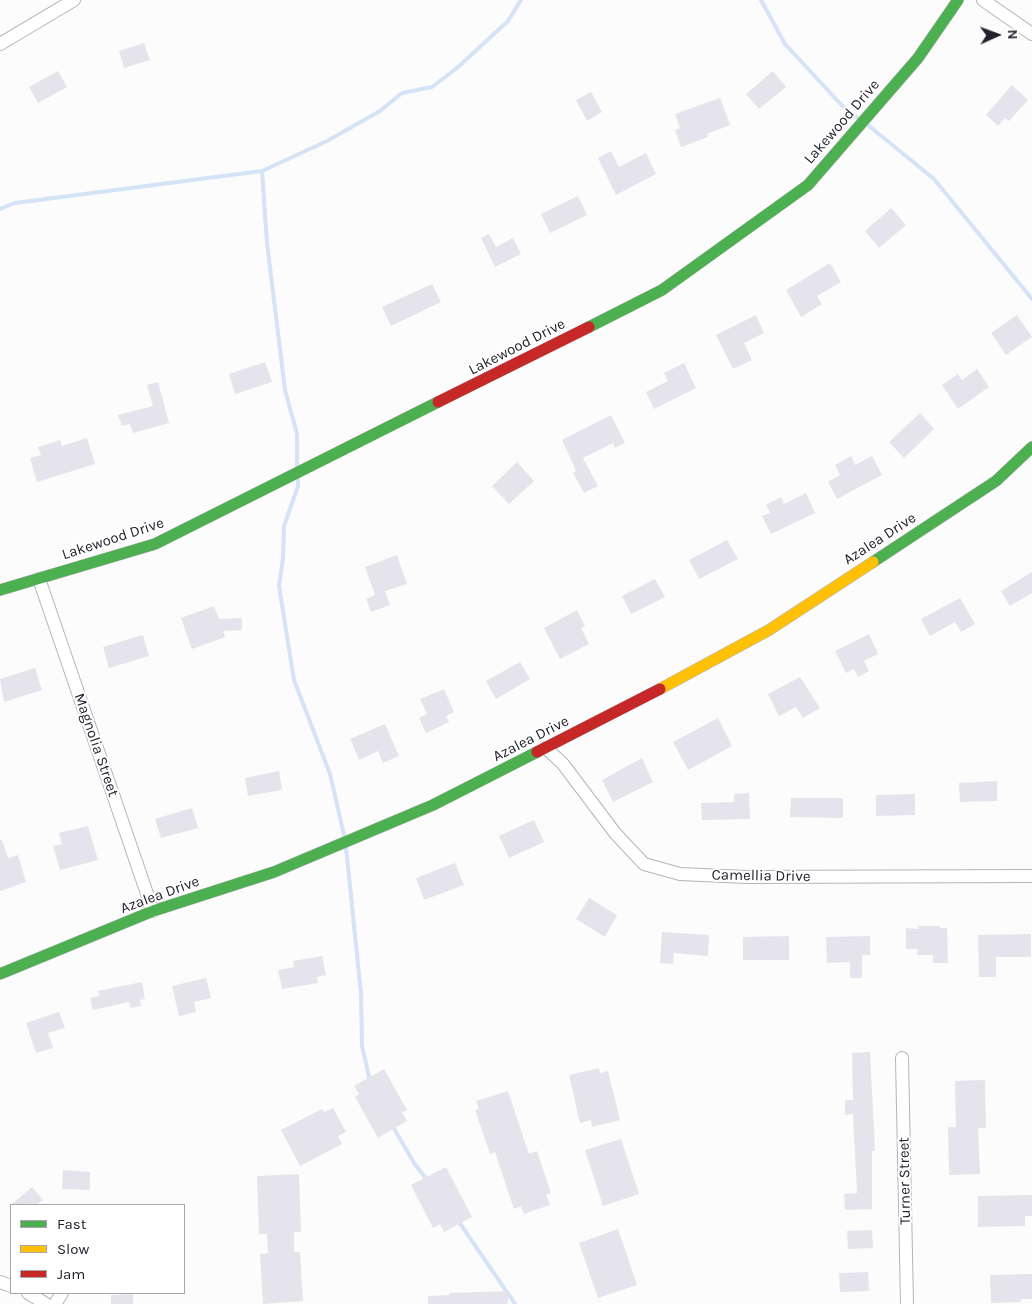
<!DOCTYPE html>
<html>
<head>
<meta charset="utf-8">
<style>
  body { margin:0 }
  #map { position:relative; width:1032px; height:1304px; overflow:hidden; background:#fcfcfc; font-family:Karla,sans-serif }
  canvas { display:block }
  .legend { position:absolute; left:10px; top:1204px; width:175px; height:90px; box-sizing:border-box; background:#fff; border:1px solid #a7a6ab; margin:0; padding:6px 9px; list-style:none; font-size:15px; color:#23212e }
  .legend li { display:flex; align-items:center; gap:10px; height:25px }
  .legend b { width:25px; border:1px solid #a7a6ab }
  .north { position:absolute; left:972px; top:10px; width:50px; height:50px; -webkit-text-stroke:4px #fff; paint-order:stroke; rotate:88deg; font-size:14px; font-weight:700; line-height:20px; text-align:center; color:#23212e }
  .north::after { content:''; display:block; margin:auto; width:18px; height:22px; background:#23212e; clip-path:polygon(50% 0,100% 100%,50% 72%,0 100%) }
</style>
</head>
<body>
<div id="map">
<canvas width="1032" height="1304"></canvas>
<ul class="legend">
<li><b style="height:6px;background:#4caf50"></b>Fast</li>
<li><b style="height:6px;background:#ffc107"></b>Slow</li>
<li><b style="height:6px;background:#c62828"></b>Jam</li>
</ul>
<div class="north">N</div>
</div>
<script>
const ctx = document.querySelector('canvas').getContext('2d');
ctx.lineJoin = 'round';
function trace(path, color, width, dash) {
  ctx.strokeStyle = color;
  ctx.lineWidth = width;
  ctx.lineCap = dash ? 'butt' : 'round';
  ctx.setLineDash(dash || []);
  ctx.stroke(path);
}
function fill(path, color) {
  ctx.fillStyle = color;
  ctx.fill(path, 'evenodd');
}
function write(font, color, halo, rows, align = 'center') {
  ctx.font = font + ' Karla,sans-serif';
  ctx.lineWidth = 4;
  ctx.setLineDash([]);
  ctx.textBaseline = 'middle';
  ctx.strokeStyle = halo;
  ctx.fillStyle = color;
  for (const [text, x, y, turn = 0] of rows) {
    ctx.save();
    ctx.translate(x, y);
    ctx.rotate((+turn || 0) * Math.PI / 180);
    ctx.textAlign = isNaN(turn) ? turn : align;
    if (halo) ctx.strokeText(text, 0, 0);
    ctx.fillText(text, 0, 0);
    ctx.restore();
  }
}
const stream = new Path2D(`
  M761,0L785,44L848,112L858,118
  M868,125L934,179L1032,299
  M262,171L267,243L285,390L297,434V467
  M0,209L15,203L262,171L327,141L380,111L402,93L432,87L457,68L508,21L521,0
  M298,479V486L284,526L283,558L279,586L294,680L330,774L344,835
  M346,847L361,994L362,1046L370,1081
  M392,1125L414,1163L427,1180
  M457,1219L515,1304`);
const building = new Path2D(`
  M144,43L150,60L124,68L119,51Z
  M58,71L67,87L38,103L29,87Z
  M773,71L786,87L759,109L746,94Z
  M1012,85L1028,100L1009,121L1005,118L998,126L986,115Z
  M591,92L602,112L587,121L576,100Z
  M720,98L730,125L707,134L708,137L681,147L675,130L680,128L675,114Z
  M611,151L619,167L646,153L656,174L616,195L598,158Z
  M578,196L587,215L550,233L541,214Z
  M891,208L906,225L879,248L865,231Z
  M489,234L496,247L513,238L521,254L495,267L481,238Z
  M830,263L841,282L817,296L822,304L801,317L786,290Z
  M432,284L441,302L391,326L382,307Z
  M756,315L764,333L744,343L752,360L733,369L716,335Z
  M1017,315L1032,337L1006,355L991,333Z
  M265,362L272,382L235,394L229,374Z
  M684,363L696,388L654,409L646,392L668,381L664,373Z
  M977,369L989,387L958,409L942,385L958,374L962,380Z
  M158,382L169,423L133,433L130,424L122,426L118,415L153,406L147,385Z
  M920,413L934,429L904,458L889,442Z
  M611,415L625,443L615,448L613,443L583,458L598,486L584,493L573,473L576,471L562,440Z
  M87,438L95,464L37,482L30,458L41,455L38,447L60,440L62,446Z
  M851,456L855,465L872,456L882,475L837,499L828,482L840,475L835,465Z
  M517,462L534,481L509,504L492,486Z
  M806,493L815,513L771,534L762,516L770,513L766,505L781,497L784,504Z
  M727,540L738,559L699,579L689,560Z
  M397,555L407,584L385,591L390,605L371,612L366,599L375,595L365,567Z
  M1032,572V593L1010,606L1001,591Z
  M655,579L665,597L631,614L622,596Z
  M960,598L975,624L961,632L955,622L930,636L921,619Z
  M214,606L219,619L242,618V630L223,631L225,637L192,649L181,618Z
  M577,610L585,626L581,628L589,644L560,659L544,628Z
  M869,634L878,654L864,661L869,671L858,677L854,669L846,673L835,651Z
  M143,635L149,656L109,668L103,647Z
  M520,662L530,679L496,699L486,681Z
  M35,668L42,690L4,702L0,679Z
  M800,677L820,708L803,718L796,707L779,716L768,694Z
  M444,689L454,712L446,716L449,722L426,733L419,718L427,714L420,699Z
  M718,718L732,746L688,770L673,742Z
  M385,724L399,756L383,763L378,751L359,760L350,739Z
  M642,758L653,782L613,802L602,780Z
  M279,771L282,790L248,796L245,778Z
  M997,781V801L960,802L959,783Z
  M749,793L750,819L702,820L701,803L734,802V794Z
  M915,794V815L876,816V795Z
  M791,798H843V818L790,817Z
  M192,808L198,828L161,838L155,819Z
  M534,820L544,842L509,858L499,836Z
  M88,826L98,860L60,870L53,846L62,844L59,833Z
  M0,840H2L8,858L18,855L26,882L0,891Z
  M455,863L464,885L424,900L416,878Z
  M589,898L617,915L605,937L576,919Z
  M918,926H940V928H947L948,963H933V955H917L918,949H906V928L918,929Z
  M662,932L709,935L708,956L674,953L673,964L660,963Z
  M1031,934V957H996V977H979L978,935Z
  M789,936V960H743V937Z
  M870,936V955H862V978H850V962L827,963L826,937Z
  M322,956L326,975L317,977L318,983L282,989L278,970L294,967L293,961Z
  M206,978L211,998L194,1002L196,1012L179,1016L172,986Z
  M142,982L145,999L140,1000L141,1006L130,1008L129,1002L93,1010L90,998L99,996L98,991Z
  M59,1012L65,1028L48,1033L53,1048L36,1053L26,1023Z
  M870,1052L875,1151H872V1209L845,1210L844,1194L857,1193L853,1114L845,1115V1100H853L852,1053Z
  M599,1068L600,1073L608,1071L620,1120L592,1127L591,1120L580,1123L569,1075Z
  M384,1069L407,1110L402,1112L407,1121L378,1138L355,1097L359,1094L354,1086Z
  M985,1080L986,1128H978L980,1174L949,1175L948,1127H956L955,1081Z
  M508,1091L529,1154L537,1151L551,1193L546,1195L550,1205L524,1214L521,1206L514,1209L495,1152L490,1154L475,1110L479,1109L476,1101Z
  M333,1108L346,1132L338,1136L342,1144L300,1166L281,1130L322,1109L324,1112Z
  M621,1139L639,1194L603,1206L585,1150Z
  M446,1167L472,1217L444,1232L440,1224L433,1228L411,1185Z
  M63,1170L90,1172V1190L62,1189Z
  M299,1174L301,1232H294V1252H300L303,1301L263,1304L260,1254L268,1253L267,1234H259L257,1176Z
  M32,1187L43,1200L36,1205H11Z
  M1032,1195V1216H1025V1226L978,1227V1196Z
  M618,1229L637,1285L598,1298L579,1243Z
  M872,1230L873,1248L848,1249L847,1231Z
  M868,1272L869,1291L840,1292L839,1273Z
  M1032,1274V1299H1021V1302L991,1303L990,1275Z
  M508,1291V1304H428V1296L449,1295V1293Z
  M133,1294V1304H111V1295Z`);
const street = new Path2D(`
  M983,0L1032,34
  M0,44L74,0
  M39,579L153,911
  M546,748L563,764L615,833L644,864L680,874L747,877L1032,876
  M902,1058L907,1304
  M0,1282L11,1286
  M28,1293L46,1304
  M55,1304L62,1293`);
const fast = new Path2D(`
  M589,327L662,290L808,185L918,58L958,0
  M873,562L996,481L1032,447
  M0,590L155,544L438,402
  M0,974L153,911L274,872L433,805L537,752`);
const slow = new Path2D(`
  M660,689L769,630L873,562`);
const jam = new Path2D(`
  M438,402L589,327
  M537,752L660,689`);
const streetNames = [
  ["Lakewood Drive",842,122,-49],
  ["Lakewood Drive",517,347,-27],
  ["Lakewood Drive",113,539,-18],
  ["Azalea Drive",880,539,-33],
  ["Azalea Drive",531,739,-27],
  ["Magnolia Street",96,745,71],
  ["Camellia Drive",761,876,1],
  ["Azalea Drive",160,895,-20],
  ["Turner Street",905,1181,-91]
];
trace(stream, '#d4e3f5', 4);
fill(building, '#e5e4ec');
trace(street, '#b5b4bb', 14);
trace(fast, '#b5b4bb', 12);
trace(slow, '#b5b4bb', 12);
trace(jam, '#b5b4bb', 12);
trace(street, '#fff', 12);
trace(fast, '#4caf50', 11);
trace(slow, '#ffc107', 11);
trace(jam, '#c62828', 11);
write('15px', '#23212e', '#fff', streetNames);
</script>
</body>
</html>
